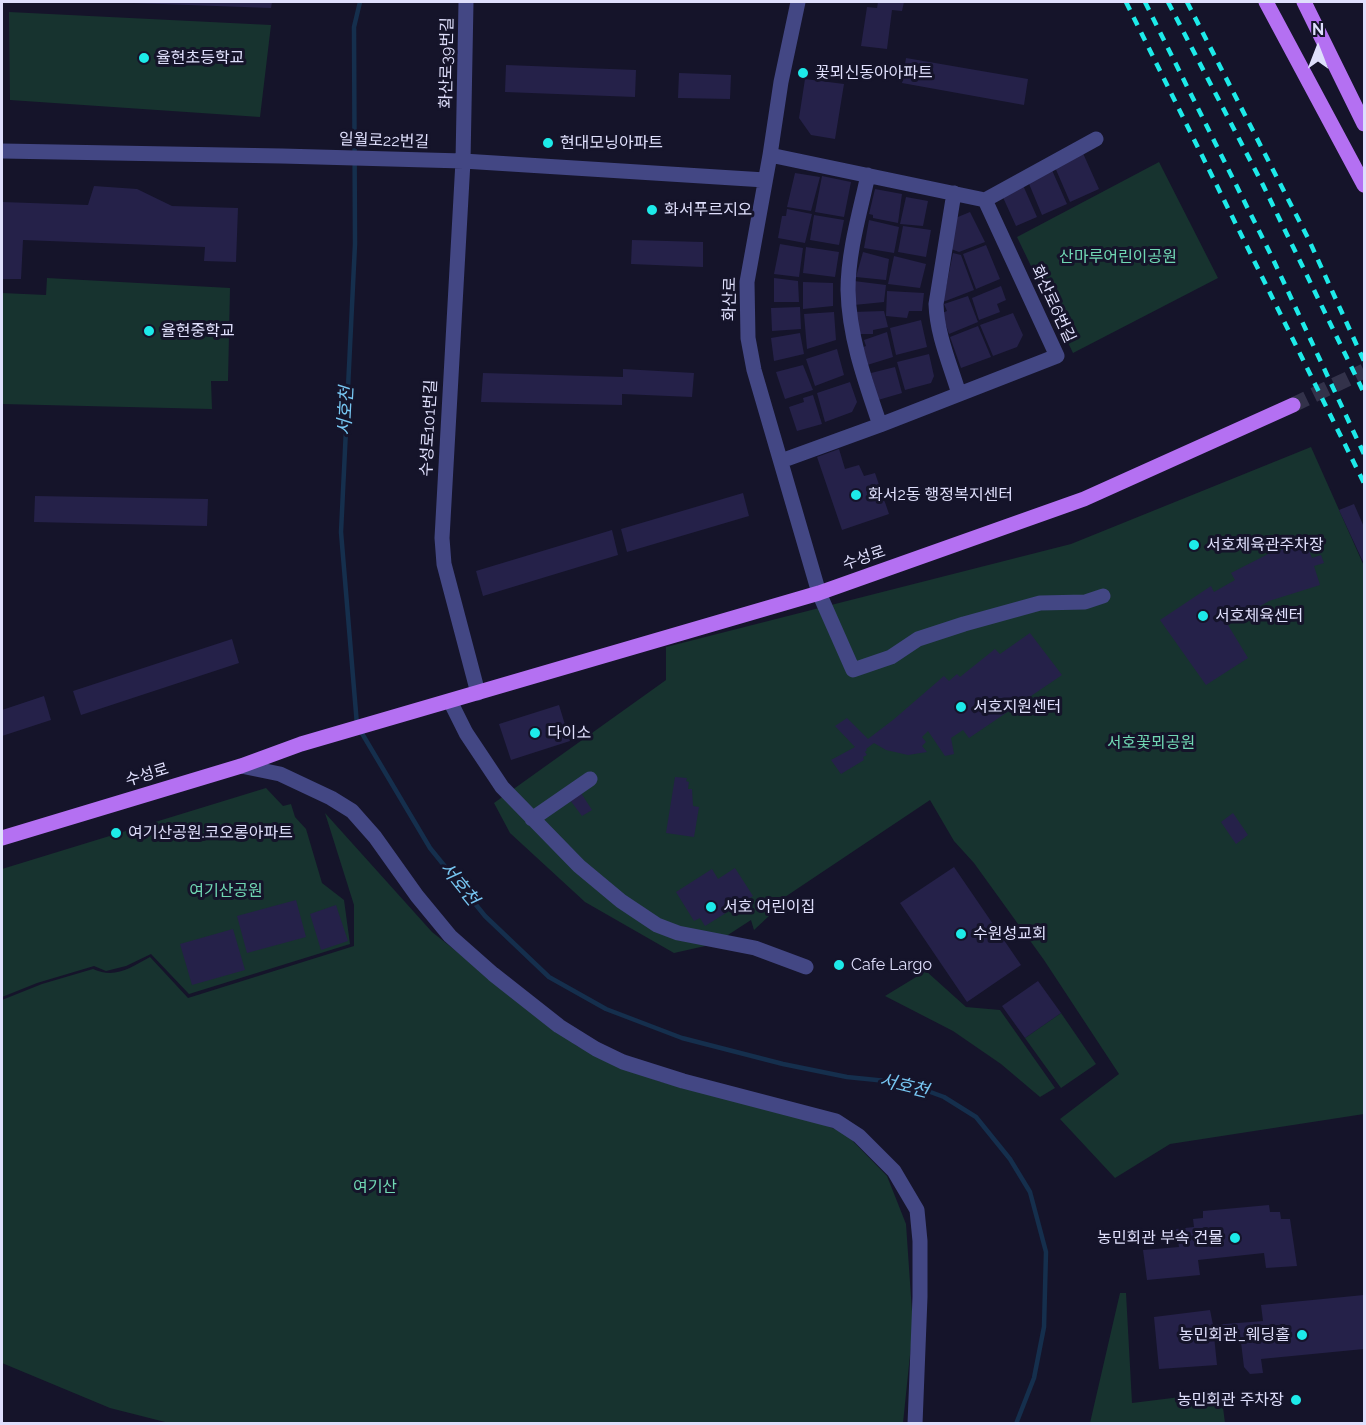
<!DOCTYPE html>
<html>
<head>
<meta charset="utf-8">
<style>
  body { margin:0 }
  #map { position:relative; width:1366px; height:1425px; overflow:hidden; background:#15142a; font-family:Raleway,sans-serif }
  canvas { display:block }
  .frame { position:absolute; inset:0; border:3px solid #dfdffc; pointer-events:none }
  .north { position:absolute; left:1288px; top:18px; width:60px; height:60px; -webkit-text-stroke:4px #15142a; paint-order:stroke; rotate:0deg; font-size:16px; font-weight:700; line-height:24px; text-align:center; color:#dfdffc }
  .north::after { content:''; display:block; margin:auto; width:21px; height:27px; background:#dfdffc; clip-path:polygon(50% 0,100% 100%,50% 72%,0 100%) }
</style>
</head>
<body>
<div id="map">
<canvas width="1366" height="1425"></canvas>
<div class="frame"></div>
<div class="north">N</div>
</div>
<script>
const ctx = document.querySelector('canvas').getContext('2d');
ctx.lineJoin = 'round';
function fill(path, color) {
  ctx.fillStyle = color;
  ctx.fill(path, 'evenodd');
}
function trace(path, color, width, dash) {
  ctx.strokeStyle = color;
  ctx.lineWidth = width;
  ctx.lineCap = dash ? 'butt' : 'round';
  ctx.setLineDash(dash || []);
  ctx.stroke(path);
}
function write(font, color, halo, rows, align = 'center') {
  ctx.font = font + ' Raleway,"Noto Sans KR",sans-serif';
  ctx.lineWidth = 6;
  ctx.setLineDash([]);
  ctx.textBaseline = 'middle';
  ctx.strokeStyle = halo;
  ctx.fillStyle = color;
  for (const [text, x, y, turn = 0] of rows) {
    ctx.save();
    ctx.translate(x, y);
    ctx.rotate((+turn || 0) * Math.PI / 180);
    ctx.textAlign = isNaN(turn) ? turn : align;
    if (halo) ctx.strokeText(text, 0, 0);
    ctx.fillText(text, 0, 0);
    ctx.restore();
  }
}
const green = new Path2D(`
  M9,12L271,25L260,117L10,100Z
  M1159,162L1218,278L1073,353L1017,237Z
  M47,278L230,288L228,381H211L212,409L2,404V293L46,295Z
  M1311,447L1364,566V1114L1170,1144L1115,1178L1060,1119L1119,1074L1044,960L974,863L954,841L930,800L767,909L769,916L754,930L751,920L714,944L674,953L585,902L510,833L494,803L666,680V647L1071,544Z
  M266,788L283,806L291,804L295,817L306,829L322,883L344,900L350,944L189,994L151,954L126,966L106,971L94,966L37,983L2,997V869Z
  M325,813L432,932L577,1046L658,1081L812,1120L845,1133L887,1176L906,1224L913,1326L903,1423H169L110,1408L2,1363V1000L42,984L93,969C115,979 130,968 150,957L188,998L354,946V905Z
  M926,971L966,1007L1000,1010L1055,1088L1040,1097L1001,1064L953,1031L885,996Z
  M1061,1013L1096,1064L1061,1088L1025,1038Z
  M1120,1293H1126L1132,1403L1221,1392L1225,1423H1090Z`);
const stream = new Path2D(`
  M360,2L354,27L355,244L341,532L357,725L430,848L485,916L549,977L606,1009L682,1038L783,1064L847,1077L906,1083L944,1097L976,1117L1010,1159L1030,1192L1046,1252L1044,1327L1034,1378L1016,1424`);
const building = new Path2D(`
  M133,2H272L271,8L133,3Z
  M878,2H904L902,11L892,10L887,49L861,46L867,7L877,8Z
  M906,58L1028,79L1024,105L902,83Z
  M506,65L636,70L635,97L505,92Z
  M679,73L731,75L730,99L678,98Z
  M805,79L844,84L835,139L811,135L799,118Z
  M1082,151L1099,189L1070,202L1054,165Z
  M1051,168L1067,204L1042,215L1027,179Z
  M795,173L820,177L811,211L787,207Z
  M822,176L851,182L844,217L815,212Z
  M1022,183L1037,217L1016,226L1001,193Z
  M94,186L137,189L172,206L238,208L236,262L204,261L205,247L23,240L21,279H2V202L88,205Z
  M875,189L902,194L898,223L873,218V215L869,214Z
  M906,197L928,201L923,226L900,224Z
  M787,209L812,214L805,243L778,238L782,216H786Z
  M970,212L985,242L959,252L951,249L953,219Z
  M814,215L844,220L839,245L810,240Z
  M869,220L899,227L894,253L864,248Z
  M903,226L931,230L926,257L898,252Z
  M632,240L703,242V267L631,264Z
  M780,244L803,248L799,277L774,274Z
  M986,245L1000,279L976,289L963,254Z
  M806,247L839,252L835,277L803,273Z
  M863,252L889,259L886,280L856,277Z
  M953,253L961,255L974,290L943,302Z
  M894,256L926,264L920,288L888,284Z
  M774,278L798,281L799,302H774Z
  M854,281L886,285L884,302L854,305Z
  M803,282L833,283V306L803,309Z
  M1001,286L1006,300L997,304L1000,312L979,320L972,298Z
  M887,291L924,293L922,311H909L907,318L886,316Z
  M968,296L978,322L949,334L942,313L947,311L944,304Z
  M800,307L801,329L772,331L771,308Z
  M884,311L888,327L873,330V334H856L853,312Z
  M834,312L836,340L807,349L804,314Z
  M1013,313L1023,335L1017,347L993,356L980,325Z
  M921,320L927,347L896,355L890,328Z
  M978,326L991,357L961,368L950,337Z
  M887,332L893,357L864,366L858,349L866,346L864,340Z
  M800,333L804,354L774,361L771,338Z
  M837,349L844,375L815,386L806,359Z
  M929,354L934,376L931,383L905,390L897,362Z
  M803,365L813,390L785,399L776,372Z
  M895,367L902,393L878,400L871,373Z
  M623,369L694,373L692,397L622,394V405L481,402L483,373L623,377Z
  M850,382L857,402L852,412L825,422L817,393Z
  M813,395L822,424L797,431L789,407L804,402L803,398Z
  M839,449L845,469L859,465L864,476L875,473L889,514L842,530L817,457Z
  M743,493L749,516L627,552L621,529Z
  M35,496L208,499L207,526L34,522Z
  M1354,504L1364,527V564L1339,510Z
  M612,530L618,555L483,596L476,571Z
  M1306,543L1312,558L1321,555L1324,563L1314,566L1320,585L1269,601L1228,625L1248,658L1206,685L1160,620L1211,586L1214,592L1235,580L1231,573L1270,553Z
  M1030,633L1062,675L969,738L963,730L951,738L954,754L945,756L928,731L922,737L926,742L922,746L927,752L908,755L886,750L874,743L866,749L867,750L865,752L867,755L863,757L864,760L841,774L831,760L855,747L835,726L847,718L868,739L893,720L944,676L949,681L957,674L960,677L995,649L1000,654Z
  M232,639L239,663L81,715L73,691Z
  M44,696L51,720L2,736V710Z
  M559,705L570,741L511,760L499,724Z
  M675,777L687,778L686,781L689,782L688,789H692L693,806L699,807L694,837L666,833Z
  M581,793L592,810L582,816L570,800Z
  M1233,813L1248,835L1236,844L1221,822Z
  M954,867L1021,965L967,1002L900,903Z
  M735,868L753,896L705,926L700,918L694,921L676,892L712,869L718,879Z
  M296,900L306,937L247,953L237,916Z
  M336,905L348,941L321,950L310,914Z
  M233,929L245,970L192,985L180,944Z
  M1038,981L1061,1013L1025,1038L1002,1006Z
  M1269,1205L1270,1212H1280L1281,1219H1290L1297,1266L1266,1268L1264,1253L1198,1260L1200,1275L1147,1280L1143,1250L1179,1247L1176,1229L1194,1227L1193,1219L1203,1218V1211Z
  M1364,1295V1349L1261,1359L1263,1373L1250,1374L1244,1367L1240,1334L1214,1336L1217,1365L1159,1369L1154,1317L1210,1310L1213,1325L1263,1321L1261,1305Z`);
const majorTunnel = new Path2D(`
  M1293,405L1364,371`);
const minor = new Path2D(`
  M466,2L463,161L442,538L444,564L478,693
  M798,2L781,82L770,155L747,282L748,338L754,370L819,593L853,670L891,657L918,639L964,624L1040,603L1085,602L1103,596
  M2,151L282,156L463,161L765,180
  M770,155L985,200L1057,356L880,425L781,461
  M868,175C860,212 848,252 848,290C849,337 865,381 880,425
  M954,193L936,304C937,335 950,364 959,394
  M985,200L1096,139
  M450,701L466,733L502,787L579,866L621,901L657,925L678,933L755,948L806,967
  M241,766L280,774L331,798L352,811L375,837L417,896L450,936L493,974L559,1026L596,1049L623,1062L683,1081L836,1121L859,1136L894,1171L917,1210L920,1241V1297L915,1424
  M532,819L590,779`);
const major = new Path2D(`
  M1266,2L1364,185
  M1304,2L1364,124
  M2,838L241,766L301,744L819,593L1084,499L1293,405`);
const rail = new Path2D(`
  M1126,2L1364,483
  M1145,2L1271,255L1364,454
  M1168,2L1263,185L1364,393
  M1187,2L1308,238L1364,361`);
const markers = [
  [144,58,6,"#1deae9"],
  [803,73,6,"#1deae9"],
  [548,143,6,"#1deae9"],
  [652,210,6,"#1deae9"],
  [149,331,6,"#1deae9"],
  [856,495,6,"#1deae9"],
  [1194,545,6,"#1deae9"],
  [1203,616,6,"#1deae9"],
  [961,707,6,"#1deae9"],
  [535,733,6,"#1deae9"],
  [116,833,6,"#1deae9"],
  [711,907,6,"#1deae9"],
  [961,934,6,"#1deae9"],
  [839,965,6,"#1deae9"],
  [1235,1238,6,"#1deae9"],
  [1302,1335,6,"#1deae9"],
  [1296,1400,6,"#1deae9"]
];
const poiNames = [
  ["율현초등학교",156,58],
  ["꽃뫼신동아아파트",815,73],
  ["현대모닝아파트",560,143],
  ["화서푸르지오",664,210],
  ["율현중학교",161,331],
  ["화서2동 행정복지센터",868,495],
  ["서호체육관주차장",1206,545],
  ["서호체육센터",1215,616],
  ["서호지원센터",973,707],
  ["다이소",547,733],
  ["여기산공원.코오롱아파트",128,833],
  ["서호 어린이집",723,907],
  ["수원성교회",973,934],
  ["Cafe Largo",851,965],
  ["농민회관 부속 건물",1223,1238,"right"],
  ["농민회관_웨딩홀",1290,1335,"right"],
  ["농민회관 주차장",1284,1400,"right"]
];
const streetNames = [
  ["화산로39번길",447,63,-89],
  ["일월로22번길",384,141,2],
  ["화산로",730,299,-89],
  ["화산로6번길",1053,304,65],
  ["수성로101번길",429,428,-87],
  ["수성로",864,558,-19],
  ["수성로",147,775,-17]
];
const parkNames = [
  ["산마루어린이공원",1118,257],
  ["서호꽃뫼공원",1151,743],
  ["여기산공원",226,891],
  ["여기산",375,1187]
];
const waterNames = [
  ["서호천",346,411,-87],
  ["서호천",459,884,51],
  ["서호천",904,1086,14]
];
fill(green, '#17332f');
trace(stream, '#152f4d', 4.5);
fill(building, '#252149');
trace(majorTunnel, '#33324a', 15, [15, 8]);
trace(minor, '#434784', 15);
trace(major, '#b470f2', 15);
trace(rail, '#1deae9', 4.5, [9, 8]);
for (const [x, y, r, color] of markers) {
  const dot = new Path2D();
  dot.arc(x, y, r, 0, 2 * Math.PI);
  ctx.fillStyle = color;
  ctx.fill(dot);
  trace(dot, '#15142a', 2);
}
write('16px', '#dfdffc', '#15142a', poiNames, 'left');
write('16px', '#dfdffc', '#15142a', streetNames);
write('16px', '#70d7b3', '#15142a', parkNames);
write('italic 18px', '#77c6f2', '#15142a', waterNames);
</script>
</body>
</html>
